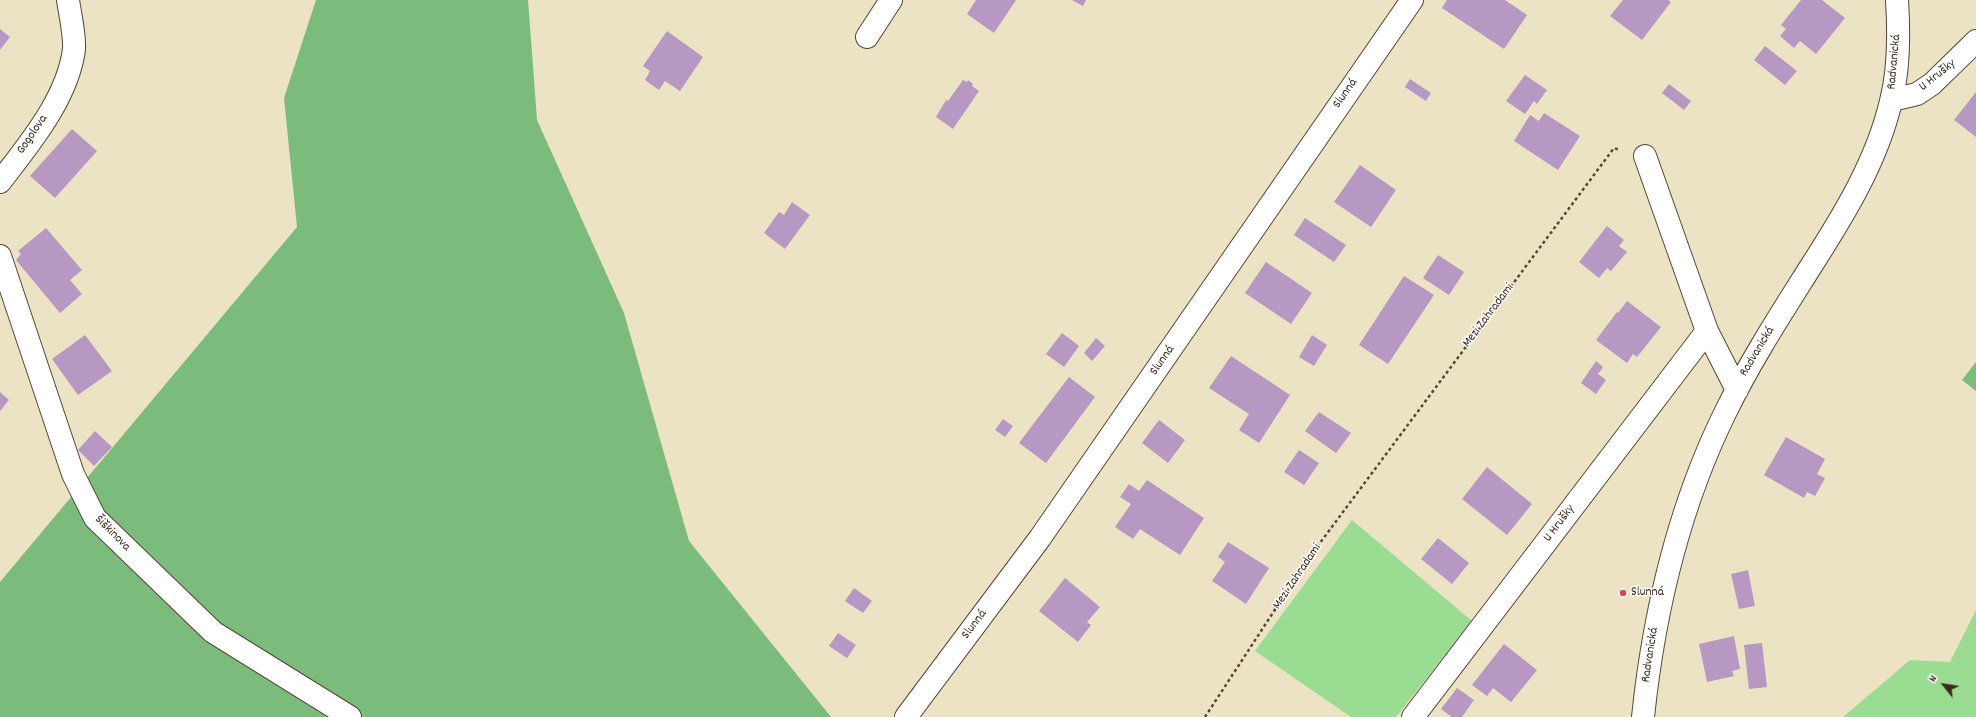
<!DOCTYPE html>
<html>
<head>
<meta charset="utf-8">
<style>
  body { margin:0 }
  #map { position:relative; width:1976px; height:717px; overflow:hidden; background:#ebe3c3; font-family:Dekko,sans-serif }
  canvas { display:block }
  .north { position:absolute; left:1924px; top:665px; width:40px; height:40px; -webkit-text-stroke:3px #fff; paint-order:stroke; rotate:300deg; font-size:11px; font-weight:700; line-height:16px; text-align:center; color:#3b2a1e }
  .north::after { content:''; display:block; margin:auto; width:14px; height:18px; background:#3b2a1e; clip-path:polygon(50% 0,100% 100%,50% 72%,0 100%) }
</style>
</head>
<body>
<div id="map">
<canvas width="1976" height="717"></canvas>
<div class="north">N</div>
</div>
<script>
const ctx = document.querySelector('canvas').getContext('2d');
ctx.lineJoin = 'round';
function fill(path, color) {
  ctx.fillStyle = color;
  ctx.fill(path, 'evenodd');
}
function trace(path, color, width, dash) {
  ctx.strokeStyle = color;
  ctx.lineWidth = width;
  ctx.lineCap = dash ? 'butt' : 'round';
  ctx.setLineDash(dash || []);
  ctx.stroke(path);
}
function write(font, color, halo, rows, align = 'center') {
  ctx.font = font + ' Dekko,sans-serif';
  ctx.lineWidth = 3;
  ctx.setLineDash([]);
  ctx.textBaseline = 'middle';
  ctx.strokeStyle = halo;
  ctx.fillStyle = color;
  for (const [text, x, y, turn = 0] of rows) {
    ctx.save();
    ctx.translate(x, y);
    ctx.rotate((+turn || 0) * Math.PI / 180);
    ctx.textAlign = isNaN(turn) ? turn : align;
    if (halo) ctx.strokeText(text, 0, 0);
    ctx.fillText(text, 0, 0);
    ctx.restore();
  }
}
const green = new Path2D(`
  M1352,520L1472,621L1396,717H1351L1255,651Z
  M1976,610V717H1843L1910,660L1950,662Z`);
const forest = new Path2D(`
  M316,0H528L537,120L624,313L689,541L831,717H0V582L297,227L284,98Z
  M1976,362V391L1962,380Z`);
const building = new Path2D(`
  M976,0H1016L994,33L967,14Z
  M1072,0H1086L1083,6Z
  M1447,0H1505L1527,15L1504,49L1442,8Z
  M1623,0H1668L1671,2L1642,40L1610,16Z
  M1801,0H1822L1845,18L1816,54L1800,41L1794,48L1780,36L1786,29L1781,25Z
  M0,29L10,37L0,50Z
  M667,31L703,57L680,91L665,81L659,90L645,80L650,71L643,66Z
  M1765,46L1797,71L1785,85L1754,60Z
  M1525,75L1547,90L1537,104L1534,101L1525,114L1506,101Z
  M1410,79L1431,93L1426,101L1405,87Z
  M963,80L967,82L968,80L973,84L972,86L979,91L953,129L936,117L946,100L948,101Z
  M1669,84L1691,101L1684,110L1662,93Z
  M1976,92V137L1954,120Z
  M1544,113L1580,136L1558,170L1514,141L1530,115L1539,121Z
  M72,129L97,151L55,198L30,176Z
  M1360,165L1396,190L1371,227L1334,202Z
  M792,202L810,215L785,249L764,233L779,212L784,215Z
  M1305,218L1346,245L1334,262L1294,235Z
  M1607,226L1624,240L1619,246L1627,252L1611,271L1607,268L1599,278L1579,262Z
  M46,228L82,270L70,280L82,294L60,313L16,260L21,254L18,251Z
  M1438,255L1464,272L1449,295L1423,278Z
  M1266,262L1312,293L1291,324L1245,293Z
  M1404,276L1434,295L1388,364L1359,345Z
  M1627,301L1661,327L1637,357L1633,354L1627,363L1596,340L1617,312L1618,313Z
  M1062,333L1079,346L1064,367L1046,354Z
  M85,335L112,371L78,395L52,359Z
  M1312,335L1327,345L1314,366L1299,357Z
  M1096,338L1105,346L1092,361L1084,353Z
  M1231,356L1290,395L1259,443L1239,430L1249,414L1209,388Z
  M1596,361L1603,367L1598,374L1606,380L1596,394L1581,383Z
  M1069,377L1095,397L1046,463L1019,443Z
  M0,392L9,400L0,411Z
  M1319,412L1351,433L1336,453L1305,431Z
  M1003,419L1013,426L1005,437L995,430Z
  M1159,420L1185,440L1168,463L1142,443Z
  M95,431L112,447L94,466L78,450Z
  M1786,437L1825,459L1817,474L1825,478L1815,496L1807,492L1804,498L1764,475Z
  M1299,450L1319,463L1304,485L1284,472Z
  M1487,467L1532,504L1507,535L1462,499Z
  M1147,480L1204,518L1180,555L1140,529L1133,539L1115,527L1131,504L1120,497L1129,484L1139,491Z
  M1438,538L1469,563L1452,584L1421,559Z
  M1228,542L1269,568L1246,604L1212,581L1225,562L1218,557Z
  M1748,570L1755,606L1739,609L1731,574Z
  M1065,578L1100,607L1087,622L1091,625L1078,642L1039,611Z
  M854,588L872,601L863,613L845,601Z
  M838,633L856,645L847,658L829,646Z
  M1734,636L1740,669L1732,671L1734,676L1707,682L1699,644Z
  M1762,643L1767,687L1749,689L1744,645Z
  M1504,644L1537,670L1511,702L1493,688L1487,696L1472,685Z
  M1457,688L1474,700L1462,717H1452L1441,709Z`);
const path = new Path2D(`
  M1205,717L1308,559L1614,148L1620,150`);
const minor = new Path2D(`
  M867,37L891,0
  M1892,100L1917,94L1932,84L1976,41
  M1645,156L1707,331L1737,390
  M0,182C29,144 68,98 74,49C75,35 70,14 68,0
  M0,256L73,474L95,518L213,632L350,717
  M906,717L1040,538L1412,0
  M1413,717L1707,331
  M1643,717C1654,612 1679,506 1726,411C1750,362 1779,317 1808,271C1842,218 1877,162 1891,101C1899,70 1899,31 1897,0`);
const markers = [
  [1623,593,4,"#d1495b"]
];
const streetNames = [
  ["Radvanická",1895,62,-85],
  ["U Hrušky",1938,76,-39],
  ["Slunná",1346,94,-55],
  ["Gogolova",33,135,-56],
  ["Mezi Zahradami",1489,316,-53],
  ["Radvanická",1758,352,-59],
  ["Slunná",1163,361,-55],
  ["U Hrušky",1560,524,-53],
  ["Šiškinova",112,534,45],
  ["Mezi Zahradami",1298,577,-56],
  ["Slunná",975,625,-53],
  ["Radvanická",1651,655,-81]
];
const poiNames = [
  ["Slunná",1631,593]
];
fill(green, '#9adc92');
fill(forest, '#7bbc7c');
fill(building, '#b798c3');
trace(minor, '#554637', 24);
trace(path, '#554637', 2.5, [3, 3]);
trace(minor, '#fff', 22);
for (const [x, y, r, color] of markers) {
  const dot = new Path2D();
  dot.arc(x, y, r, 0, 2 * Math.PI);
  ctx.fillStyle = color;
  ctx.fill(dot);
  trace(dot, '#fff', 1.5);
}
write('13px', '#3b2a1e', '#fff', streetNames);
write('13px', '#3b2a1e', '#fff', poiNames, 'left');
</script>
</body>
</html>
